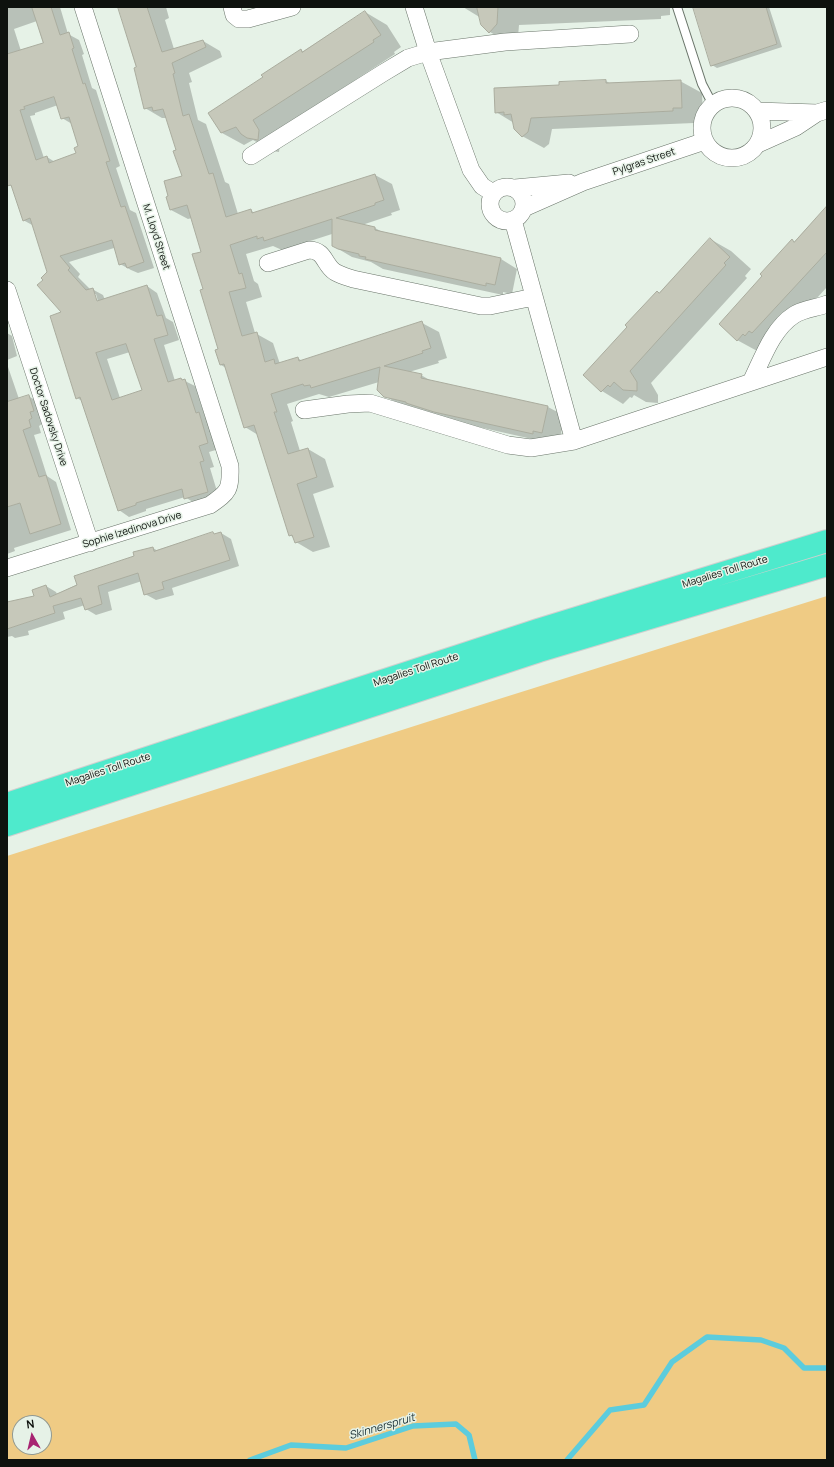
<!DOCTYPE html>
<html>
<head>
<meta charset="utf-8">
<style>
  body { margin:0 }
  #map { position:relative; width:834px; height:1467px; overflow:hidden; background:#e6f2e7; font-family:Manrope,sans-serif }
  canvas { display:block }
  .frame { position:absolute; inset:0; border:8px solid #0e120e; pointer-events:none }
  .north { position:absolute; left:12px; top:1415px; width:40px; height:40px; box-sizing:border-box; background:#e6f2e7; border:1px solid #909890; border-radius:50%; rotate:352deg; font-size:11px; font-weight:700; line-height:16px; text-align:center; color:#0e120e }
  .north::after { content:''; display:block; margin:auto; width:14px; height:18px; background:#a72471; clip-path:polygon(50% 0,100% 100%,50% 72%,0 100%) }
</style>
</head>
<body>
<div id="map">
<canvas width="834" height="1467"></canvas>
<div class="frame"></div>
<div class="north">N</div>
</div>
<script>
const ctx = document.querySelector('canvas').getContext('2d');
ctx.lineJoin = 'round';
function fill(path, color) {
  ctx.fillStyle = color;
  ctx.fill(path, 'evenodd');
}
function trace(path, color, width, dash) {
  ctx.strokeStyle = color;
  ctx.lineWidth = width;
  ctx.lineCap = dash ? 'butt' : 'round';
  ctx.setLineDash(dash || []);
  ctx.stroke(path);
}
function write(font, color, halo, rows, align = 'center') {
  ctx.font = font + ' Manrope,sans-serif';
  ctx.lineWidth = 3;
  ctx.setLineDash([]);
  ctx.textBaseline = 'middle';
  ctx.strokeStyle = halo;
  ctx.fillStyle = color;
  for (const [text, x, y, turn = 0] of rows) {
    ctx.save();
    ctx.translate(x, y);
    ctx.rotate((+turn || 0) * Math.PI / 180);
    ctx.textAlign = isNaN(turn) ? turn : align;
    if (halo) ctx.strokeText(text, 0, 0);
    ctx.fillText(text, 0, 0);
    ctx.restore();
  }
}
const green = new Path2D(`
  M827,596V1460H7V856L499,699ZM20,1423H44V1447H20Z`);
const shadow = new Path2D(`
  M7,7H60L68,34L79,40L84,54L82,55L92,88L96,90L120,166L116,168L130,210L136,213L154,268L138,273L131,270L120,264L114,248L69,262L80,274L78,277L90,289H92L103,295L105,300L147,286L157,293L166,318L173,322L179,340L164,345L175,381L181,379L195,386L205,417L209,419L219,449L209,452L214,467L210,468L219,498L196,504L185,497L146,509V511L129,517L119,510L82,401L77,398L63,313L45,280L49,273L34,226L23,220L13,187L9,185L7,178ZM37,21L45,43L21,51L14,29ZM58,105L62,118L72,124L79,147L77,154L55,162L47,157L44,158L30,116L35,115V113ZM94,294H96L99,305L97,306ZM130,352L143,391L120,398L107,359Z
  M119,7H166L169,18L165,20L174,49L203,41L220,51L222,57L189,73L192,82L189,83L198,120L206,124L225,182L229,184L238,214L250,210L255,213L375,175L392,184L400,210L391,213L392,215L362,225L375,228L386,234L501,259L517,269L512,294L503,292V295L383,269L371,262L352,257L335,247L332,242V234L282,250L273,246L246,254L254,281L258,284L262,297L246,302L255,333L273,343L280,364L298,358L302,361L422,323L439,332L447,358L438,361L439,363L409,372L421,375L433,382L548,407L565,416L559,442L550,443L452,421L402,406L385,396L379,382L329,397L319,394L287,404L293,421L291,422L300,451L308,449L325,459L334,487L313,494L330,547L313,552L296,542L294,538L290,535L258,435L245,427L226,368L221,365L217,350L219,349L204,290L202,253L192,218L188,219L171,210L165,182L183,177L177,151L167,118H162L145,108L138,68Z
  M463,7H670V15L661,16V19L519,25L518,37L511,44L490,32L482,24L481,18Z
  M694,7H769L782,47L717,68L712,65Z
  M365,12L387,25L401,47L394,52L395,54L274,133L280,143L279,152L272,151L253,140L244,145L222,133L264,78L301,50L304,52Z
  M606,81L611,84L680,81L702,93L703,120H694V123L552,129L549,144L544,148L522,136L514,123L496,112L560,86Z
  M827,207V287L774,345L759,352L737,340L764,276L792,241L795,242Z
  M710,239L731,251L751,269L745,276L747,278L651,383L658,395V403L646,402L634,395L632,398L630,397L623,404L602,391L585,375Z
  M7,333L12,336L17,356L7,360Z
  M7,364L19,399L28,396L39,402L42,424L39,426L41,433L34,435L47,476L56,482L71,530L14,548L15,551L7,554Z
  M221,533L231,539L239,566L172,588L174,595L156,600L145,594L142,581L108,592L112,610L96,615L86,609L85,605L63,612L65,619L28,631L29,635L15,638L12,636L7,637V603L35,597L46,586L56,592L57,594L153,548L158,551Z`);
const stream = new Path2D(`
  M250,1460L291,1445L346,1448L413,1426L456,1424L469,1435L475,1460
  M567,1460L610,1410L644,1405L672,1362L707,1337L761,1340L784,1348L804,1368H827`);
const building = new Path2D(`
  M32,7H51L60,35L69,32L74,48L72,49L83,84L85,83L110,161L106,162L121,207L125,206L144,262L127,268L125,263L119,265L112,240L60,256L70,268L68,270L86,290L93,288L97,301L147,285L157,316L162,315L168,335L154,339L168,382L181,378L182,380L185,379L196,413L199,412L208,443L199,446L204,461L200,462L208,492L184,499L182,489L136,503V505L118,511L80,397L76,399L50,316L61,312L37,285L43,280L41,278L47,272L30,218L23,221L11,185L7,186V54L43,43ZM54,97L61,119L69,117L78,146L74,148L76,153L49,163L47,156L36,160L20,110L25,109L24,107ZM126,344L142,390L112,400L96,353Z
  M118,7H147L162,52L203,40L206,47L172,63L175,73L173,74L183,116L189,114L209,174L213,173L226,217L251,209L252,213L375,174L384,200L375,203V205L336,218L375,227V230L501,258L495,285L486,283V286L365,259L366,257L359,256V254L338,249L332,246V219L264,241L263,237L257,239V236L230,245L239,274L242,273L246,288L229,292L242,336L257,332L265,362L274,359L275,364L298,357L299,361L422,321L431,348L422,351L423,353L384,366L422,374L421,378L548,406L542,433L533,431V434L434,412L406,403V402L384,397L377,390L380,367L311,388L310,385L304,386L303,384L271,394L277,412H274L288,454L308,448L317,477L297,484L314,537L295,543L292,535L289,536L254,425L244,428L224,364L220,365L215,350L218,349L200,290L203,289L192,254L201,252L187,205L170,210L166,197L168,196L164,181L182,176L173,151L176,150L163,109L153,111L152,107L144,109L134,68L136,67Z
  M477,7H498L497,24L489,33L481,25Z
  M693,7H766L777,44L711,66Z
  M365,11L381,35L373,40L374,42L253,120L259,130L258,140L247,138L241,134L236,127L221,133L208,113L263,77L261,75L301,49L302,52Z
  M606,80V83L681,80L682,108H673V111L531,118L528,132L522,137L514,129L511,114L504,115V112L495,113L494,88L559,85V82Z
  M827,206V252L752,333L749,331L745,336L743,334L737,341L719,324L762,276L760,274L792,239L794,242Z
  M710,238L730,257L724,263L726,265L630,371L637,382V391L623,390L614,382L610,387L608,385L601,392L583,375L627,327L625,325L657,291L659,293Z
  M29,395L34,411L30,412L32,418L29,420L31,427L23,430L39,477L46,475L61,524L30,534L20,503L7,507V402Z
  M213,532L214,534L221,532L230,560L162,582L164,589L144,595L138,573L98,586L102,604L85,610L81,598L53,606L55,613L7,629V602L34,596L32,590L46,585L50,597L77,585L74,576L134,556L133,552L153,547L154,551Z`);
const lane = new Path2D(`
  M677,7L702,84L713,105`);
const street = new Path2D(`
  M232,7L234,15L239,19H248L292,7
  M414,7L428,52L471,170L482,186L493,193
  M702 128a30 30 0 1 1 60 0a30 30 0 1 1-60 0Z
  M757,111L817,113
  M758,144L796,127L817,113L827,110
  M251,156L383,73L408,58L428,52L505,42L630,34
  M490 204a17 17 0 1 1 34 0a17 17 0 1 1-34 0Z
  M515,188L569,183
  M524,208L583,182L705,141
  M513,220L574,441
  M268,263L309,250C325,250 324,265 335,272C340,275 347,277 353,279L481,306H490L534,297
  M7,290L90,543
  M751,382C762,360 772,329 794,315C803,309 817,308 827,304
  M304,410L348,404L370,403L508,445L531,448L574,441L827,357
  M7,568L210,505C229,492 231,489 230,466L83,7`);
const highway = new Path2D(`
  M7,804L538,630L827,541
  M7,825L539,651L827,565`);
const streetNames = [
  ["Pylgras Street",644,162,-19],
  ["M. Lloyd Street",156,237,72],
  ["Doctor Sadovsky Drive",48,417,72],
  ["Sophie Izedinova Drive",132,530,-17],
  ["Magalies Toll Route",725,572,-17],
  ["Magalies Toll Route",416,670,-18],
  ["Magalies Toll Route",108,770,-18]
];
const waterNames = [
  ["Skinnerspruit",382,1427,-16]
];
fill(green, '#efcb84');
fill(shadow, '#0003');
trace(stream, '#5cccdd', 5.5);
fill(building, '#c6c8ba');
trace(building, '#aaac9e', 1);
trace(lane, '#6a756a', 10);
trace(street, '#6a756a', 18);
trace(highway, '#cfd0cf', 24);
trace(lane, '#fff', 8);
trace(street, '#fff', 17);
trace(highway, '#4eeacc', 22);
write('10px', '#0e120e', '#e6f2e7', streetNames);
write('italic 11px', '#192d31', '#e6f2e7', waterNames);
</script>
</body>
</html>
